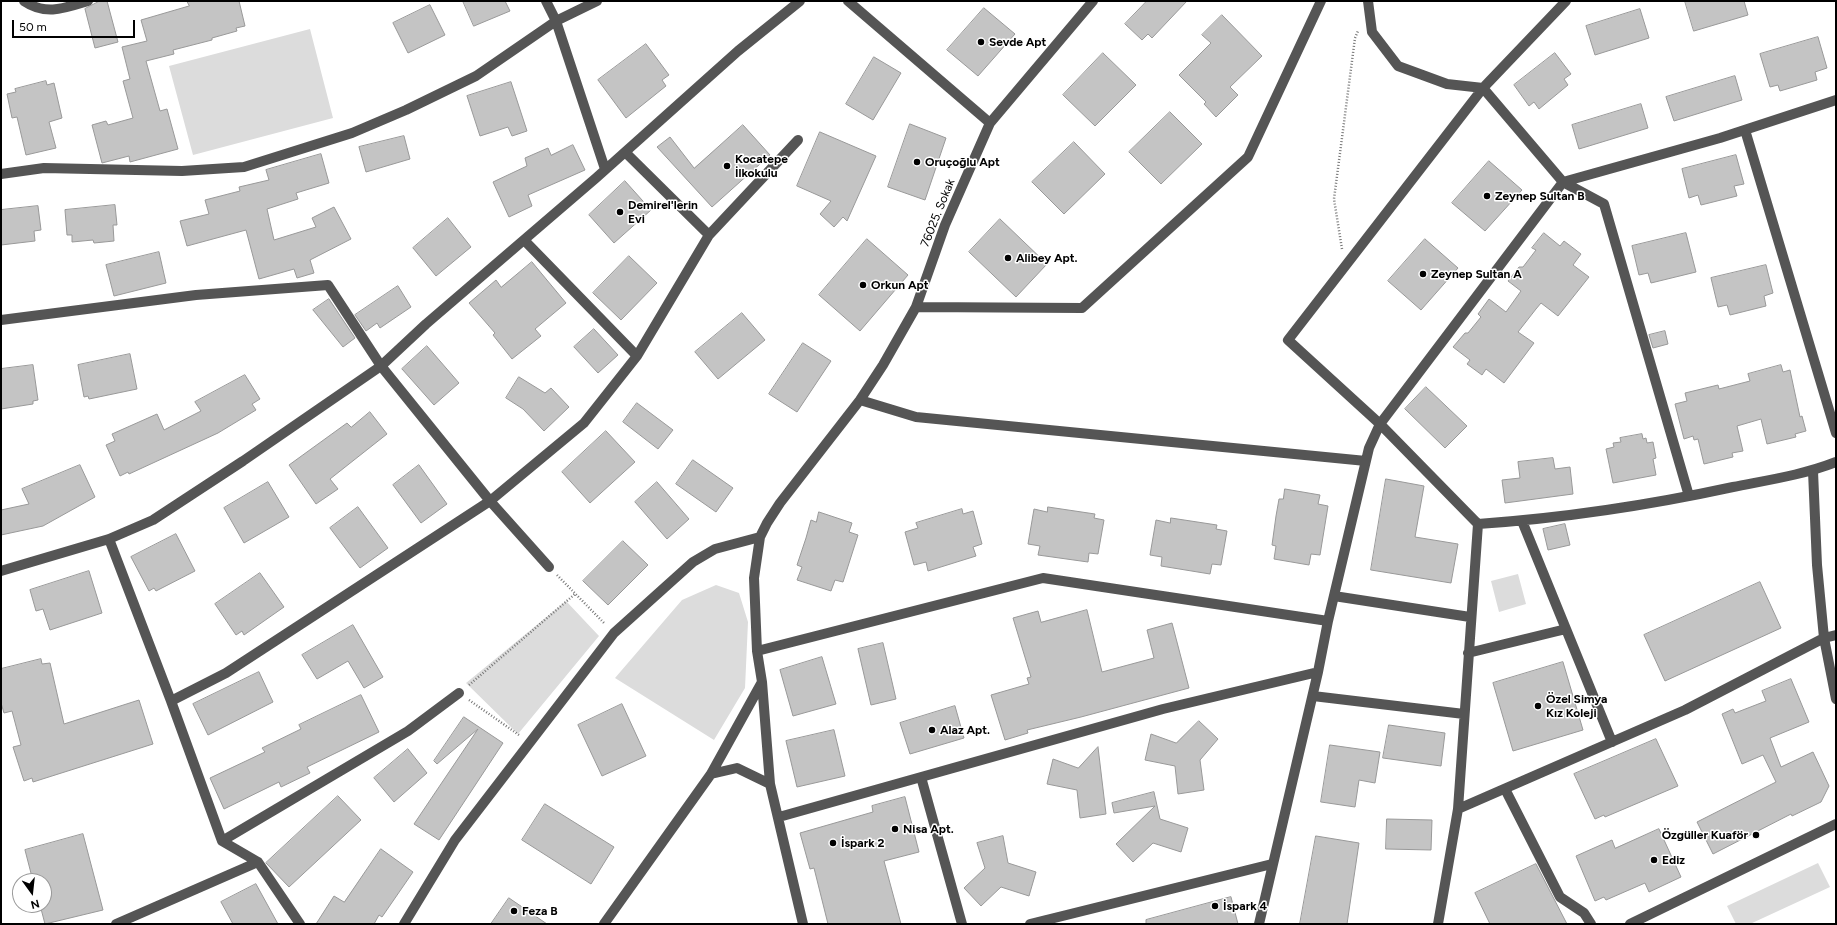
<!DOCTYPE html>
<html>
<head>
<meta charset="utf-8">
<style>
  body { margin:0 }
  #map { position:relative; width:1837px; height:925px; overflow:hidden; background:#fff; font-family:Figtree,sans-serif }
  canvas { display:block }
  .frame { position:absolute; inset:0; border:2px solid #000; pointer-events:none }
  .north { position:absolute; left:12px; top:873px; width:40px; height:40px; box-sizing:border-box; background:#fff; border:1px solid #999; border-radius:50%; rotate:165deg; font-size:11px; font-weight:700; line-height:16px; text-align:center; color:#000 }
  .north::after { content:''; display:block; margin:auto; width:14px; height:18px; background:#000; clip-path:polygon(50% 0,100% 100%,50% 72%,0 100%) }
  .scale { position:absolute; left:12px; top:20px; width:123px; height:18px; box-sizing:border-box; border:2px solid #000; border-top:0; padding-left:5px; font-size:12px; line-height:14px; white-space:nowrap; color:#000; -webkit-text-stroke:3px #fff; paint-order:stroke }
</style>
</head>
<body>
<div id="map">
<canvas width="1837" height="925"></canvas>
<div class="frame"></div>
<div class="north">N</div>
<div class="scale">50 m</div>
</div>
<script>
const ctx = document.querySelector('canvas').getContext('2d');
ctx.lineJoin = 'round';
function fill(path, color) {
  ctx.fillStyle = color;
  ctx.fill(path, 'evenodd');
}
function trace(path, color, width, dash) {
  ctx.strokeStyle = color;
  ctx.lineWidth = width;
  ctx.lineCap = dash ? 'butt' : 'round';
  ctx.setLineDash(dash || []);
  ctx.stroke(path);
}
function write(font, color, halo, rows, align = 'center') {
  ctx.font = font + ' Figtree,sans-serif';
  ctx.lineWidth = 3;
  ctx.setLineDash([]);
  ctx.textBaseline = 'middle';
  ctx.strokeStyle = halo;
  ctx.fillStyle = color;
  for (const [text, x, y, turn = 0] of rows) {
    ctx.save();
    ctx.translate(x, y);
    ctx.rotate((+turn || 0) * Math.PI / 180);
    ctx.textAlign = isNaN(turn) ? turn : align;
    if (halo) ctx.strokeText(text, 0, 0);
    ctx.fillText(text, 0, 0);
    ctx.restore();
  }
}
const green = new Path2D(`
  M310,29L333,118L193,155L169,66Z
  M1518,574L1526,604L1499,612L1491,581Z
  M716,585L739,593L748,622L745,688L714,740L615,678L682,600Z
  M566,601L599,636L518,734L466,683Z
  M1818,863L1830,887L1750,924H1736L1727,906Z`);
const building = new Path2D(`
  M100,1H107L118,42L95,48L85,9Z
  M187,1H239L245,26L236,28L237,31L212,38V40L173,50L174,54L146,61L160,111L167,109L178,149L130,162L129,156L102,163L92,125L106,121L108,125L133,118L123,81L130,79L122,47L147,41L141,20L189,6Z
  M463,1H505L510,11L474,26Z
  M1147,1H1187L1152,38L1148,34L1142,40L1125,24Z
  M1685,1H1744L1748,15L1694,31Z
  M430,5L445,35L408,53L393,23Z
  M984,8L1015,34L978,76L947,50Z
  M1640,9L1649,38L1595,55L1586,26Z
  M1222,15L1262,56L1230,87L1238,95L1216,117L1204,104L1206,102L1179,75L1211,43L1202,35Z
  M1818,37L1827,68L1815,72L1817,80L1780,91L1778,85L1770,87L1760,54Z
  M646,44L669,75L662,80L666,86L626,118L598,80Z
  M1103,53L1136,85L1095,126L1063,95Z
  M1555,53L1571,74L1564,79L1568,85L1539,109L1534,102L1529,106L1514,85Z
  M874,57L901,73L873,120L846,104Z
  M1735,76L1742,100L1674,121L1666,97Z
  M46,81L47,85L54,83L62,118L49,122L56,148L26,155L17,117L12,118L7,94L16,92L15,89Z
  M511,82L527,131L512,136L508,127L480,136L467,96Z
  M1641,104L1648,128L1579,149L1572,125Z
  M1170,112L1202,144L1161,184L1129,152Z
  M910,124L946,138L925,200L888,187Z
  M743,125L770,155L712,207L657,147L670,137L694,168Z
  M820,132L876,156L847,221L843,217L834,227L820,214L831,201L797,186Z
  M404,136L410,159L366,172L359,147Z
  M1074,142L1105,174L1064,214L1032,182Z
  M573,145L585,170L528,195L532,206L509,217L493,182L527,166L525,158L548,148L551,155Z
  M321,154L329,183L296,193L298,199L267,209L274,240L316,227L312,218L334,207L351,239L310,260L314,273L297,278L294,269L259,279L246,230L187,246L180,221L209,214L205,200L240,191L239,187L269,180L266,170Z
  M1736,155L1744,184L1734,186L1737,196L1701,205L1698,195L1689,198L1682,169Z
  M1489,161L1522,190L1485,231L1452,203Z
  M625,181L651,210L614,243L589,215Z
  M115,205L117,225H113L114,241L94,243L93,240L72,242V235H67L65,210Z
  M38,206L41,230L34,231L35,241L1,245V210Z
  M448,218L471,247L436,276L413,248Z
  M1000,219L1047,264L1016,297L969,252Z
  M1544,233L1560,246L1564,241L1581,254L1573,265L1589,277L1558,316L1541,303L1536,309L1518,332L1534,343L1504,383L1486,369L1482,375L1467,364L1470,360L1453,347L1465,333H1468L1481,317L1478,314L1489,299L1506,312L1521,291L1508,281L1519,267H1523L1536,250L1532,248Z
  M1686,233L1696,272L1651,283L1648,273L1639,275L1632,246Z
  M867,239L908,275L860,331L819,295Z
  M1425,239L1458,268L1421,310L1388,281Z
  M159,252L166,283L114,296L106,265Z
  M629,256L657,283L621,320L593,293Z
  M532,262L566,303L535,329L541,336L512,359L493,335L495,333L469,303L496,280L501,287Z
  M1766,265L1773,293L1764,296L1766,306L1730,315L1727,305L1718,307L1711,278Z
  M398,286L411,307L380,328L377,323L366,331L355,315Z
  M329,299L355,338L343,347L313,310Z
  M742,313L765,340L718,379L695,352Z
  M594,329L618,355L598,373L574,347Z
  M1665,331L1668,344L1653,348L1649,335Z
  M803,343L831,361L797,412L769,394Z
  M427,346L459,383L434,405L402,369Z
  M130,354L137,389L89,399L88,396L84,397L78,365Z
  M33,365L38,400L33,401V404L1,409V369Z
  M1781,365L1783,372L1790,370L1800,417L1802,416L1806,431L1795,434L1796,437L1767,444L1761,419L1737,426L1743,451L1732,453L1733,457L1704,464L1698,439L1694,440L1693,436L1684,439L1675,404L1687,401L1685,393L1718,385L1719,389L1750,381L1748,374Z
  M245,375L260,399L252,404L256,410L218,433L129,474L128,472L120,476L106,445L115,441L112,434L157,414L164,430L201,411L195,402Z
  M519,377L545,393L551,388L569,407L544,431L523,409L506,398Z
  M1426,387L1467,426L1445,448L1405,409Z
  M637,403L673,430L658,449L623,422Z
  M370,412L387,434L330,479L338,489L316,504L289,465L347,423L351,427Z
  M606,431L635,462L590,503L562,472Z
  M1642,434L1643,439L1646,438L1647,443L1653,442L1656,458L1653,459L1656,475L1613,483L1606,449L1614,447L1613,443L1621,442L1620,438Z
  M1553,458L1555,469L1570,467L1573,494L1505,503L1502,480L1520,478L1518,462Z
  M693,460L733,488L716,512L676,484Z
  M80,465L95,497L43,526L1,535V510L29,504L22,489Z
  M419,465L447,504L421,523L393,485Z
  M1386,479L1424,486L1415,537L1458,544L1451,583L1371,570Z
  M268,482L289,517L244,543L224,508Z
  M657,482L689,519L667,539L635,502Z
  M1285,489L1320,495L1318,504L1328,506L1320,555L1311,554L1309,565L1274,559L1276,546L1272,545L1276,516L1279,499H1283Z
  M358,507L388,548L360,568L330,528Z
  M1048,507L1095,514L1094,518L1104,520L1098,554L1089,553L1088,562L1038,555L1040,546L1028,544L1034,509L1047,512Z
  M962,509L963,514L973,511L982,544L973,547L976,556L928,571L926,562L914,565L905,532L918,528L916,523Z
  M819,512L852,523L849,532L858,535L843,582L835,580L831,591L797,580L802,567L797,565L806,538L811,520L816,522Z
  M1171,518L1217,525L1216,529L1227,531L1221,565L1212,564L1210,574L1161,566L1162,557L1150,555L1156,520L1170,523Z
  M1565,524L1570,545L1548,550L1543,529Z
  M176,534L195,571L156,591L154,588L149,591L131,557Z
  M623,541L648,565L608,605L583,581Z
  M89,571L102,613L50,630L43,609L36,611L30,590Z
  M260,573L284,607L244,635L242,631L236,635L215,604Z
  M1760,582L1781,628L1665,681L1644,635Z
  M1087,610L1102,672L1154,658L1147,630L1172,623L1189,688L1081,717L1027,730L1028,733L1005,740L991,695L1029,684L1027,678L1031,677L1013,618L1038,611L1041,622Z
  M353,625L383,677L364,688L348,661L317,679L302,655Z
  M883,643L896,699L871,705L858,649Z
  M822,657L836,704L793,716L780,670Z
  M41,659L42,664L50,663L64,724L139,700L153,744L33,782L32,778L24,781L13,747L21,745L12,711L4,713L1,703V669Z
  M1563,662L1583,730L1513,751L1493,683Z
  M259,672L273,702L208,735L193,704Z
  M1791,679L1809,722L1770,738L1781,767L1813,752L1829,786L1821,802L1792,816L1791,814L1713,854L1697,822L1776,782L1763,755L1742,764L1722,714L1733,709L1735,713L1766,701L1762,691Z
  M361,695L379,732L307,767L310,773L281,787L279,782L224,809L210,778L265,752L262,748L301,729L299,725Z
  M622,704L646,756L602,776L578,725Z
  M955,706L964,738L910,754L900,723Z
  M464,717L503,743L439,840L414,824L478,729L437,764L434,761Z
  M1199,721L1218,739L1200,760L1204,790L1178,794L1175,766L1145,760L1151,734L1176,743Z
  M1389,725L1445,733L1441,766L1383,758Z
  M834,730L845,776L797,787L786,741Z
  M1656,739L1678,786L1605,817L1604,815L1595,819L1574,774Z
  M1330,745L1380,752L1375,783L1359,780L1355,807L1321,802Z
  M1098,747L1106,814L1080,818L1077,790L1047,784L1053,759L1078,768Z
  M408,749L427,773L394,802L374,778Z
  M1154,792L1160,819L1188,828L1181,852L1153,843L1133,862L1116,844L1155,806L1114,813L1112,803Z
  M338,796L361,820L289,887L266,863Z
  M905,797L919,852L884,861L901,924H828L814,868L810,869L800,833L873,812L872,806Z
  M545,804L614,847L591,884L522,840Z
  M1387,819L1432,820L1431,850L1386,849Z
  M1659,829L1681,877L1649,892L1645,883L1606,900L1604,897L1595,901L1576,856L1612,840L1615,848Z
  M83,834L103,910L45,924L40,905H44V881H33L25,850Z
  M1003,836L1008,863L1036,872L1029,896L1001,887L981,906L964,888L985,868L977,843Z
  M1316,836L1359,843L1347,924H1300Z
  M381,849L413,872L382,917L379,915L374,924H316L334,896L344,902Z
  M1536,864L1567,924H1490L1475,893Z
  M256,884L278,924H233L221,902Z
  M1231,897L1238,924H1146V920Z
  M509,898L547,924H491Z`);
const path = new Path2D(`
  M1342,249L1334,199L1355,38L1358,31
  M557,575L605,624
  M469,685L575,594
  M469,700L519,735`);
const minor = new Path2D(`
  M24,1C46,16 65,8 88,1
  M546,1L556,21L605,169
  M848,1L990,123
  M1368,1L1372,32L1398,66L1447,84L1483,88L1563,182L1604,204L1689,496
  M1745,130L1836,433
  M625,152L709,235
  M1,174L44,168L182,171L244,167L352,133L406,110L476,76L556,21L597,1
  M524,240L637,356
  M916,307L1082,308L1248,157L1321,1
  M1,320L196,295L328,285L381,366L490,501L226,673L171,701L109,539
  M860,400L916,417L1366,461
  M1813,471L1817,565L1824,638L1836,699
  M1522,521L1612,742
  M1478,524C1564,518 1650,505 1733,487C1768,480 1803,475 1836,462
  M549,567L490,501L584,423L637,356L709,235L798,140
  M1,571L109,539L153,520L243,461L381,366L426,324L596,178L738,51L800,1
  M1334,596L1470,617
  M757,651L1043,578L1328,621
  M1468,653L1566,629
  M1318,672L1328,621L1369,448L1380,424L1563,182L1720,138L1836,100
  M762,682L770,784L803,924
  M1313,696L1464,714
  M171,701L222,841L258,862L300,924
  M711,774L737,768L770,784
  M921,777L962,924
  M1505,789L1560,897L1584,913L1591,924
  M1458,809L1685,710L1824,638L1836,635
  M779,817L1163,709L1318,672L1259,924
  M222,841L408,731L459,693
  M116,924L258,862
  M404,924L455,840L614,633L693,562L715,549L760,537
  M604,924L711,774L762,682L757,651L754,578L760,537L767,523L780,503L860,400L883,365L916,307L945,225L990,123L1093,1
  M1030,924L1272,864
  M1438,924L1458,809L1478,524L1380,424L1288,340L1483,88L1566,1
  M1630,924L1836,824`);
const markers = [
  [981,42,4,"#000"],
  [917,162,4,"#000"],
  [727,166,4,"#000"],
  [1487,196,4,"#000"],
  [620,212,4,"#000"],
  [1008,258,4,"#000"],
  [1423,274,4,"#000"],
  [863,285,4,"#000"],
  [1538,706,4,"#000"],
  [932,730,4,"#000"],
  [895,829,4,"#000"],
  [1756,835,4,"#000"],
  [833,843,4,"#000"],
  [1654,860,4,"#000"],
  [1215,906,4,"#000"],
  [514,911,4,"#000"]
];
const poiNames = [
  ["Sevde Apt",989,42],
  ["Kocatepe",735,159],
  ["İlkokulu",735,173],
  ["Oruçoğlu Apt",925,162],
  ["Zeynep Sultan B",1495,196],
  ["Demirel'lerin",628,205],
  ["Evi",628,219],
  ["Alibey Apt.",1016,258],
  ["Zeynep Sultan A",1431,274],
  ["Orkun Apt",871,285],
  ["Özel Simya",1546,699],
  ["Kız Koleji",1546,713],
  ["Alaz Apt.",940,730],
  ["Nisa Apt.",903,829],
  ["Özgüller Kuaför",1748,835,"right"],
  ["İspark 2",841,843],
  ["Ediz",1662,860],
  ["İspark 4",1223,906],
  ["Feza B",522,911]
];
const streetNames = [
  ["76025. Sokak",938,213,-68]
];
fill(green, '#dcdcdc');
fill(building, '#c4c4c4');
trace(building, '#999', 1);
trace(path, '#777', 2.5, [1, 2]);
trace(minor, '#555', 10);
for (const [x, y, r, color] of markers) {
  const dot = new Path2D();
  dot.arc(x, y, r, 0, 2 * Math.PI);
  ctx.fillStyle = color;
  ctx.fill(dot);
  trace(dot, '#fff', 1.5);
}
write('bold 12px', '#000', '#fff', poiNames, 'left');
write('12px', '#000', '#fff', streetNames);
</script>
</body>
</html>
